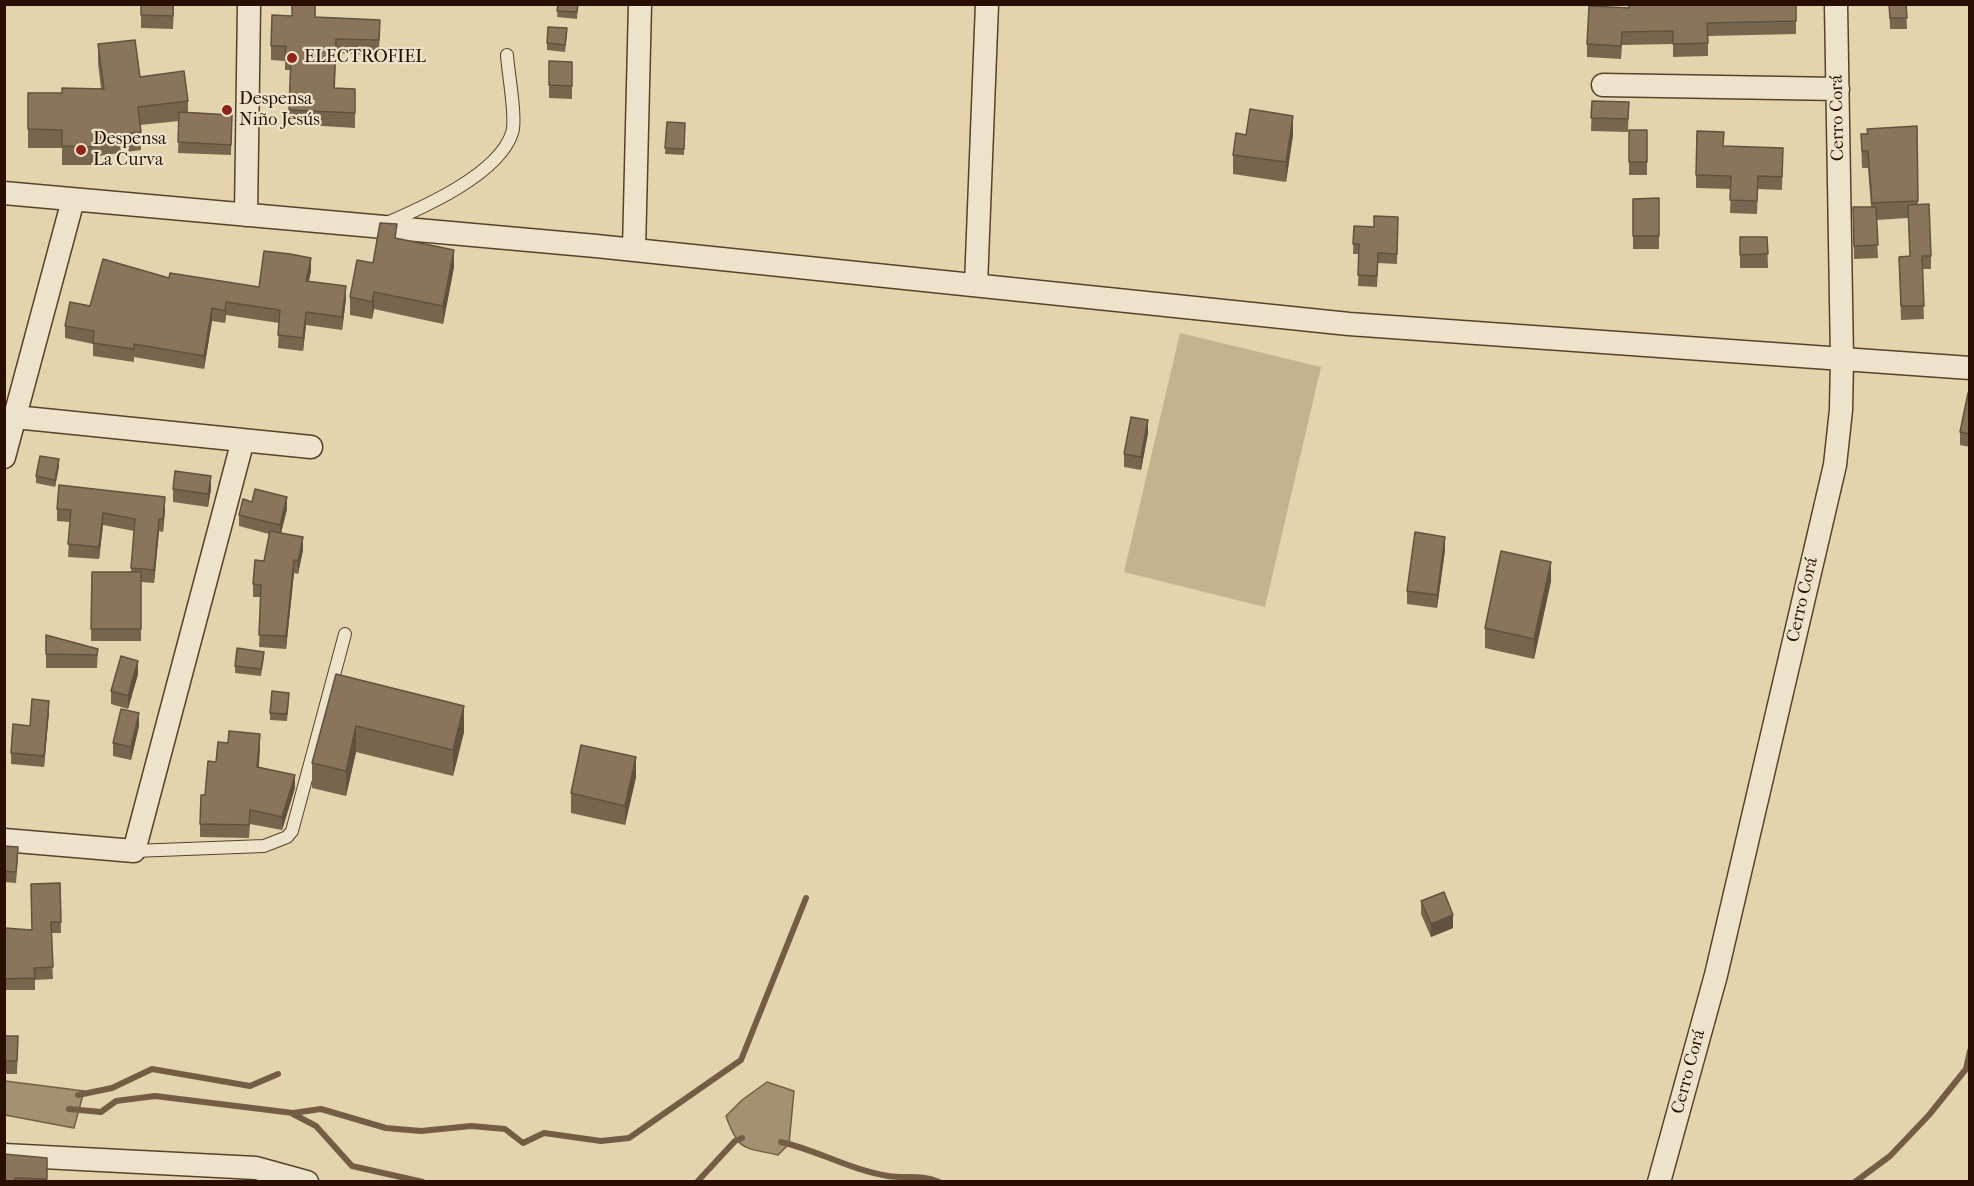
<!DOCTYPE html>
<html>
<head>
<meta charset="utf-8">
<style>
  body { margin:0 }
  #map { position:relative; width:1974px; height:1186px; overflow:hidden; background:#e4d4ad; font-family:"IM FELL French Canon",serif }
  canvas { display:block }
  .frame { position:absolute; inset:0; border:6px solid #2a0e00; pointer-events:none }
</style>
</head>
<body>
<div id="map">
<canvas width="1974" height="1186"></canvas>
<div class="frame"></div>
</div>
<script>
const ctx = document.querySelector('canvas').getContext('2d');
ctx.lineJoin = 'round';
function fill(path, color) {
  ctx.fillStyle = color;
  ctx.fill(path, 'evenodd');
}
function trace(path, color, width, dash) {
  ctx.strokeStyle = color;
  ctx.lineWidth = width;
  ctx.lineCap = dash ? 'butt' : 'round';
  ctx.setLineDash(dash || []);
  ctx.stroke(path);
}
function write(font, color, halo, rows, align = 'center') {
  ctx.font = font + ' "IM FELL French Canon",serif';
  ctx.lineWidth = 4.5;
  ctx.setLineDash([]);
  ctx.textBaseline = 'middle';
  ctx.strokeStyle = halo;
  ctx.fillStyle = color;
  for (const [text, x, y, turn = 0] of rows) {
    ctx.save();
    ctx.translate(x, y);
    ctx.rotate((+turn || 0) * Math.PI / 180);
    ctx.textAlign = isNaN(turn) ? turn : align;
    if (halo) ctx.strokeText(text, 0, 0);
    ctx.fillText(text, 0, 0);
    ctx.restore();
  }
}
const green = new Path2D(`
  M1180,333L1321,367L1265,607L1124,572Z`);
const water = new Path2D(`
  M5,1081L84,1091L74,1128L5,1115Z
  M767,1082L794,1091L789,1144L778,1155C743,1147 739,1152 726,1116L742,1100Z`);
const stream = new Path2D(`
  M78,1095L112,1088L152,1069L250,1086L278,1074
  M69,1109L101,1112L116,1101L155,1096L293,1113L321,1109L386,1128L421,1131L471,1126L505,1129L523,1143L544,1133L601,1141L629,1138L741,1060L806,898
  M293,1114L316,1126L352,1166L423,1182
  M781,1142C817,1150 850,1170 888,1176C905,1179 923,1174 939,1182
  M697,1182L735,1141L742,1138
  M1855,1182L1890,1156L1929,1115L1966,1069L1970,1051`);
const service = new Path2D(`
  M387,223C424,207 499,174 512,133C517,119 508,73 507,55
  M134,851L264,846L287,837L292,831L345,634`);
const minor = new Path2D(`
  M1603,85L1838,89
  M4,193L596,246L1349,324L1970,368
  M246,215L249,4
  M634,250L640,4
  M976,285L987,4
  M15,417L311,447
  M4,457L73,200
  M4,840L134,851L243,440
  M4,1155L256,1168L307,1182
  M1659,1182L1716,975L1835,465L1841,410L1842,359L1836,4`);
const wall = new Path2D(`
  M141,4H174L173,29L141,28Z
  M292,4H316L315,17L380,20L379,55L336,53L335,88L355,89V128L289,124L291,70H285V61L271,60V46L292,16Z
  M558,4H578L577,19L557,17Z
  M1796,4V34L1708,36V56L1673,57V44L1622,45L1621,59L1587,57V44L1628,8L1655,5Z
  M1889,4H1906L1907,29H1890Z
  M567,35L565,52L547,50V43Z
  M98,44L140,77L188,101V112L232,115L231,155L178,153L179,121L140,125L141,150L98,156L97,165H62V148H28V93H62L101,89L98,63Z
  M549,61L572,62V99L549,98Z
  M1592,101L1629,102L1628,132L1591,131Z
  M667,122L685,123L684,155L665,154Z
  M1917,126L1918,205L1931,256V269H1922L1924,319L1901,320L1899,257L1910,256L1908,218L1876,220L1878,258L1854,259L1853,207H1871L1868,168H1862L1861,134Z
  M1629,130H1647V175H1629Z
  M1246,135H1293L1286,182L1233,174V155Z
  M1724,146L1783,148L1782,190L1758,189L1757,214L1730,213L1731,189L1696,188V175Z
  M1659,198V249H1633V199Z
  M1398,217L1397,264L1378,263L1377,287L1358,286L1359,254H1353L1354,226L1374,227Z
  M1740,237H1767L1768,268H1740Z
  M397,238L454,267L443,324L374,309L372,319L350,315V297L373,263Z
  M311,271L309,281L346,299L342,330L306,325L303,351L278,348L279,323L226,315L225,323L212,321L204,369L134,357V362L93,356V344L65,338V326L90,306L169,278L259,287Z
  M1970,394V447L1960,445V432Z
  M1148,433L1141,470L1124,467V454Z
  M59,466L55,487L36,483V476Z
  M173,489H211L208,507L173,502Z
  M57,509L165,510L163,532L159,531L154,583L141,582V641H91L92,572H131L134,531L103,525L99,559L68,557L70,522L57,521Z
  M287,509L281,533L303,550L298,574L294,573L286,649L259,647L261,597H253V584L264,561L269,534L239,526V515Z
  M1445,550L1437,608L1407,604V591Z
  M1551,581L1534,659L1485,648V628Z
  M46,635L98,649L97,668H46Z
  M264,658L261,676L235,673V666Z
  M138,674L128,709L111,704V691Z
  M336,674L464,732L453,776L356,752L346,796L312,788V763Z
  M289,699L287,721L270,720V713Z
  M49,712L44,767L11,764V753L30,726Z
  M139,726L131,760L113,756V743Z
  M260,748L259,767L295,788L282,830L250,824L249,838L200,837V824L205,795L216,762Z
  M636,777L625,825L571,813V793Z
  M4,846L18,858L16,883L4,882Z
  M60,883L61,933H51L53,979L35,980V990H4V944L31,930Z
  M1421,901L1453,928L1431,937L1421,914Z
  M4,1036H18L17,1074H4Z
  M47,1158V1182H4Z`);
const shadedWall = new Path2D(`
  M1293,116V135L1286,182V162Z
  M454,250V267L443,324V306Z
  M311,258V271L306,294V281Z
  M346,286V299L342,330V317Z
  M374,292V309L372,319V302Z
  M226,302V315L225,323V311Z
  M212,308V321L204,369V356Z
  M306,312V325L303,351V338Z
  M1148,420V433L1141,470V457Z
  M59,459V466L55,487V480Z
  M211,476V489L208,507V494Z
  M165,497V510L163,532V519Z
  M287,497V509L280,537V525Z
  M103,513V525L99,559V547Z
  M159,519V531L154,583V570Z
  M303,537V550L298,574V561Z
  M1445,537V550L1437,608V595Z
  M294,560V573L286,649V636Z
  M1551,562V581L1534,659V639Z
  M138,661V674L128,709V696Z
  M49,701V712L44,767V756Z
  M464,706V732L453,776V750Z
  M139,713V726L131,760V747Z
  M356,726V752L346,796V771Z
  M260,734V748L257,780V767Z
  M636,757V777L625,825V806Z
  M295,775V788L282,830V817Z
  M1453,915V928L1431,937V924Z`);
const building = new Path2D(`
  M141,4H173V16L141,15Z
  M292,4H315V17L380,20L379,40L336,39L334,88L355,89V113L289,110L291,56L285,55L286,46H271L272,15L292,16Z
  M558,4H578L577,12L557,11Z
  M1629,4H1796V21L1707,23L1708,43L1673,44V31L1622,32L1621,46L1587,44L1589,6L1629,8Z
  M1889,4H1906L1907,18H1890Z
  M548,27L567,28L565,45L547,43Z
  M135,40L140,77L184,71L188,101L138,107L141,132L98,137L97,147L62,146V130L28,129V93H62V88L104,89L98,44Z
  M549,61L572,62V86L549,85Z
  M1592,101L1629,102L1628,119L1591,118Z
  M1250,109L1293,116L1286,162L1233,155L1236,133L1246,135Z
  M179,112L232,115L231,145L178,142Z
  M667,122L685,123L684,149L665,148Z
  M1917,126L1918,201L1872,203L1868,151H1862L1861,134H1868L1867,129Z
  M1629,130H1647V162H1629Z
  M1697,131L1724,132L1723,146L1783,148L1782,177L1758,176L1757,201L1730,200L1731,176L1696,175Z
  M1659,198V236H1633V199Z
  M1929,204L1931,256H1922L1924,306H1901L1899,257L1910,256L1908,205Z
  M1853,207H1876L1878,245L1854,246Z
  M1374,216L1398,217L1397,254L1378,253L1377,276L1358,275L1359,244H1353L1354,226L1374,227Z
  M380,223L397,224L395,238L454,250L443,306L374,292L372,302L350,297L357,260L373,263Z
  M1740,237H1767L1768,254L1740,255Z
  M264,251L290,254L311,258L306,281L346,286L342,317L306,312L303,338L278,335L280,310L226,302L225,311L212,308L204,356L134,344V349L93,343L94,331L65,326L70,302L90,306L103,259L169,278L170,273L259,287Z
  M1968,393L1970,394V434L1960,432Z
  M1131,417L1148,420L1141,457L1124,454Z
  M40,456L59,459L55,480L36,476Z
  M175,471L211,476L208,494L173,489Z
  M59,485L165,497L163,519H159L154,570L131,568L135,519L103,513L99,547L68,544L71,510L57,509Z
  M255,489L287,497L280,525L239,515L243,499L252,502Z
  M270,531L303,537L298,561L294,560L286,636L259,635L261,585L253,584L255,560L264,561Z
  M1415,532L1445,537L1437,595L1407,591Z
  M1501,551L1551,562L1534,639L1485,628Z
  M92,572H141V629H91Z
  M46,635L98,649L97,655L46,654Z
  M237,648L264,652L261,669L235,666Z
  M121,656L138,661L128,696L111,691Z
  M336,674L464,706L453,750L356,726L346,771L312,763Z
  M272,691L289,693L287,714L270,713Z
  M32,699L49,701L44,756L11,753L13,724L30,726Z
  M121,709L139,713L131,747L113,743Z
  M229,731L260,734L257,767L295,775L282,817L250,810L249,825L200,824L201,795H205L208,761L216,762L218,742L228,743Z
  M581,745L636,757L625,806L571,793Z
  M4,846L18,847L16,872L4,871Z
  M60,883L61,922H51L53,967L34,968L35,978L4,979L5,928L32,930L31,884Z
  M1444,892L1453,915L1431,924L1421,901Z
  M4,1036H18L17,1061H4Z
  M4,1154L47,1158V1179L15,1178V1182H4Z`);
const markers = [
  [292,58,6,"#8f2418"],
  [227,110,6,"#8f2418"],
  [81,150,6,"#8f2418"]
];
const poiNames = [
  ["ELECTROFIEL",304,58],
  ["Despensa",239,100],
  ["Niño Jesús",239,121],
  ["Despensa",93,140],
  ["La Curva",93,161]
];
const streetNames = [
  ["Cerro Corá",1838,118,-91],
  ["Cerro Corá",1803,600,-77],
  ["Cerro Corá",1689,1072,-75]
];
fill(green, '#c4b290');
fill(water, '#a59172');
trace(water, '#745d44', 1.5);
trace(stream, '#745d44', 6);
trace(service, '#58402b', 14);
trace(minor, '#58402b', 25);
trace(service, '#ede3ca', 12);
trace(minor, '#ede3ca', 22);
fill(wall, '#78654d');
fill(shadedWall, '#61523f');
fill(building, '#8b755a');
trace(building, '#61523f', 1.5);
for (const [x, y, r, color] of markers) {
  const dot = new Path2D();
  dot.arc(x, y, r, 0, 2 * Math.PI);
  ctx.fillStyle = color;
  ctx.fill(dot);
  trace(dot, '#ede3ca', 2);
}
write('18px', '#2a0e00', '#ede3ca', poiNames, 'left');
write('18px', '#2a0e00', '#ede3ca', streetNames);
</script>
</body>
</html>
